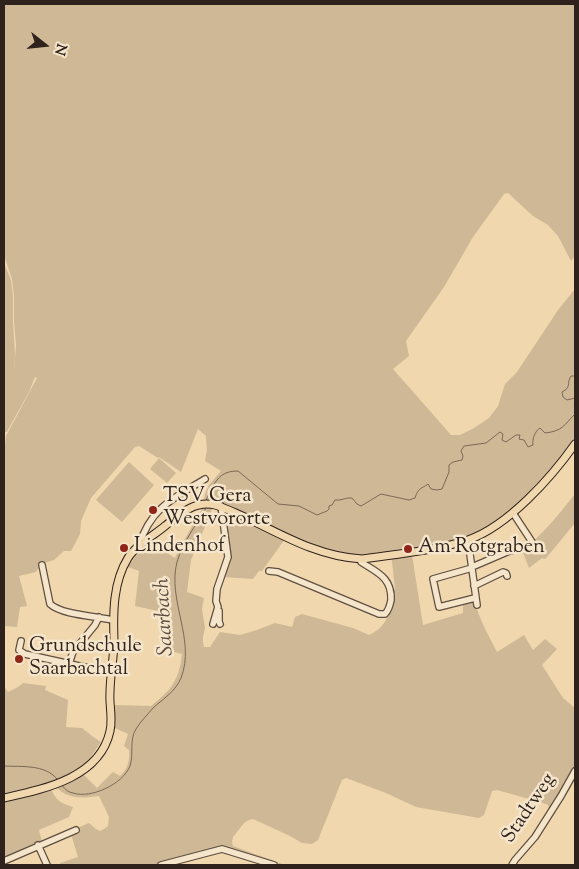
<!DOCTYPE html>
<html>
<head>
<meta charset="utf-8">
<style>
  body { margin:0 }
  #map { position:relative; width:579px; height:869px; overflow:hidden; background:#f0d7ae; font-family:"Sorts Mill Goudy",serif }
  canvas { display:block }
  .frame { position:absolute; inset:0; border:5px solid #2f221d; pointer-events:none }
  .north { position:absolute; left:20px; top:20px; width:50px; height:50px; -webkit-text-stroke:4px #f5e5ca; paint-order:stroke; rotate:106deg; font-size:14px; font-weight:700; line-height:20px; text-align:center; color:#2f221d }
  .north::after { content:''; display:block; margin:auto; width:18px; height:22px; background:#2f221d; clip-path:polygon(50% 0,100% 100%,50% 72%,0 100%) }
</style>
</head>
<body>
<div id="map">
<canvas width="579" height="869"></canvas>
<div class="frame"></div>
<div class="north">N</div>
</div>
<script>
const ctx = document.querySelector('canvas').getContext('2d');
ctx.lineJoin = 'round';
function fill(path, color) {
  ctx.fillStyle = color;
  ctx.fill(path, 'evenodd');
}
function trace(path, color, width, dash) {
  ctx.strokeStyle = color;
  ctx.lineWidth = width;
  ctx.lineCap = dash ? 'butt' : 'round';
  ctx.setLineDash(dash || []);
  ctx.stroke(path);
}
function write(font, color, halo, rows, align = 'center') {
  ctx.font = font + ' "Sorts Mill Goudy",serif';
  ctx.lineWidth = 5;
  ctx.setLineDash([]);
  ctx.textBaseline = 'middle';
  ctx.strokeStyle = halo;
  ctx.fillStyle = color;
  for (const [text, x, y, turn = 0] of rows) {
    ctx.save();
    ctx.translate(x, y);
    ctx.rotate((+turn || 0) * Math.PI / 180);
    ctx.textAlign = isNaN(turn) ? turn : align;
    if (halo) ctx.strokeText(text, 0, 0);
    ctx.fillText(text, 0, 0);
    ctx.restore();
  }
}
const green = new Path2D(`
  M4,4H575V256L571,261L558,236L548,225L533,216L508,193L504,194L473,237L444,287L406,341L409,356L393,369L451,435H460L474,428L489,418L498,406L505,384L517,372L558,310L575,289V441L546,477L512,510L494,524L479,532L412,555L423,625L463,613V603L474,600C479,618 488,635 497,652L524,635L533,650L545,639L557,649L542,665L563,698L575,708V779L570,789L539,836L517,861L515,865H509C521,845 539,831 549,809L548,805L543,803L497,790L492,791L484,815L479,818L416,807L386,793L346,778L342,780L318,840L312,844L302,843L290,836L253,819L249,820L244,823L233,837L232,842L233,846L285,865H264L240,858L233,854L221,853L211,854L173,865H60V863L78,857L70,831L89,823L96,829L100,831L104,829L108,826L109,817L99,796C80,799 64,799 52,782L4,794V686L8,692L18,687L23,683L46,686L45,690L68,700L66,727L82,728L92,736L101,742L88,761L78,769L97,788L113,772L120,776C128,769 130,760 129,750L124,746L128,734L115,728L114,705L151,706C171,690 179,681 182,654L166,650L172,614L135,606L139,571L128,567L136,556L151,543L175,558L182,544L203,507L205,494L209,485L221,471L205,461L207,450L206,436L198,429L181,472L159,457L158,458L139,446L135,447L91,498L81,521L80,534L71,551H64L54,560L44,563C41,567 38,568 36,572L19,576L27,606L20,607L17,627L4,626V459L6,436L37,378L35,377L29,392L10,426L7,432H4V446V263L11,280L13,296V322L15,354L14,373L16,345L14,321V296L12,279L4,255ZM213,507L223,510L230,558L223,577L253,579L259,571H262L285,539C305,548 324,558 346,560C360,561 376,558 390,557L392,561L395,589L392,590C391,610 389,626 369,635L353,628L302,614L295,617L292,627L275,623L257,630L240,635L220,632L210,647H204L203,642V637L205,628L202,609L204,598L187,592L191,560Z
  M159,458L176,473L167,483L150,469Z
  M129,462L154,485L122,522L96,500Z
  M575,494V523L547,557L545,559L542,558L529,568L522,550C543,535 559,514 575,494Z
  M51,788C55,800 60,803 73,807L69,817L39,830L42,842L4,859V801Z`);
const stream = new Path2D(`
  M575,376H571C566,384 572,387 562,392L563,397L567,400L575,398
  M206,501C207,497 209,494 211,489C218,477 223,471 238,471L278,504L299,506L317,515L327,511L329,509V506L332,505L335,500C342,501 346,497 352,498L357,504L361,506L381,494L409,500L415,498C418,488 421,489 428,484L431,489L437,490L442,489L449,472V465L453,462L462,460L463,456L461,451L464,446L486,443L500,432L503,434L502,440L506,442L516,435H520L519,439L524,440L528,447L533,445C532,439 535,431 540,428L545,433C563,431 564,425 575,414
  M4,766C21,767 45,764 57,779
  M61,784C64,788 67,792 73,793C91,799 123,784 130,766C134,754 129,740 136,729C141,721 147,715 153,708C163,699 176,691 181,678C196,640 167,600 177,562C183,542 196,525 206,508`);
const minor = new Path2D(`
  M513,513L532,542
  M468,540L477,605
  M139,546C150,508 174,498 205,479
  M42,565L50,604C62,615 96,616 113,620
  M472,567L507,552L518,549
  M472,568L433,579L439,607L475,598
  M269,571L278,572L379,614H385C389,610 390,605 391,600C392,577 376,572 361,562L360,559
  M474,586L503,572L506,573L507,576
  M219,611V622L220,624
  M213,624L218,607L216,601L217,589L228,557L221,506
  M21,641L19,650L25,654L111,673
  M69,664L73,652L95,625L99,617
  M38,845L47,865
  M4,861L76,830
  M161,865L222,849L274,865
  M512,865L515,860L535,837L561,796L575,771`);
const major = new Path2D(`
  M4,798C44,789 100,778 110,731C113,718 109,705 110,693C110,675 114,658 114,640C113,613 113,582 128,558C136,545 153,536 165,526C180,514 195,500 215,505C226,508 237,514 247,518C284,536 320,557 362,559C397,554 434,551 468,540C508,526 551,478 575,444`);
const markers = [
  [153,510,5,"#8f2418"],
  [124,548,5,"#8f2418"],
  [408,549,5,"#8f2418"],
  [19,659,5,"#8f2418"]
];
const poiNames = [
  ["TSV Gera",163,498],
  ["Westvororte",163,521],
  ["Lindenhof",134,548],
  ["Am Rotgraben",418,549],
  ["Grundschule",29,648],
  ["Saarbachtal",29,671]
];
const streetNames = [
  ["Stadtweg",530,809,-56]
];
const waterNames = [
  ["Saarbach",166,617,-93]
];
fill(green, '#cfb895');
trace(stream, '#7b6957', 1);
trace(minor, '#5f4f41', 8);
trace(major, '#2f221d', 9);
trace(minor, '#f5e5ca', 5.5);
trace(major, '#f0d7ae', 7);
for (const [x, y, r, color] of markers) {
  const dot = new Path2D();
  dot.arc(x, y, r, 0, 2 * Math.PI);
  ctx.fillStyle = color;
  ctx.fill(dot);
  trace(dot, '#f5e5ca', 2);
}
write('20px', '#2f221d', '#f5e5ca', poiNames, 'left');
write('20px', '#2f221d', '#f5e5ca', streetNames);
write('italic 21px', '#5b4c3f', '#f5e5ca', waterNames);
</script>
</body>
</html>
